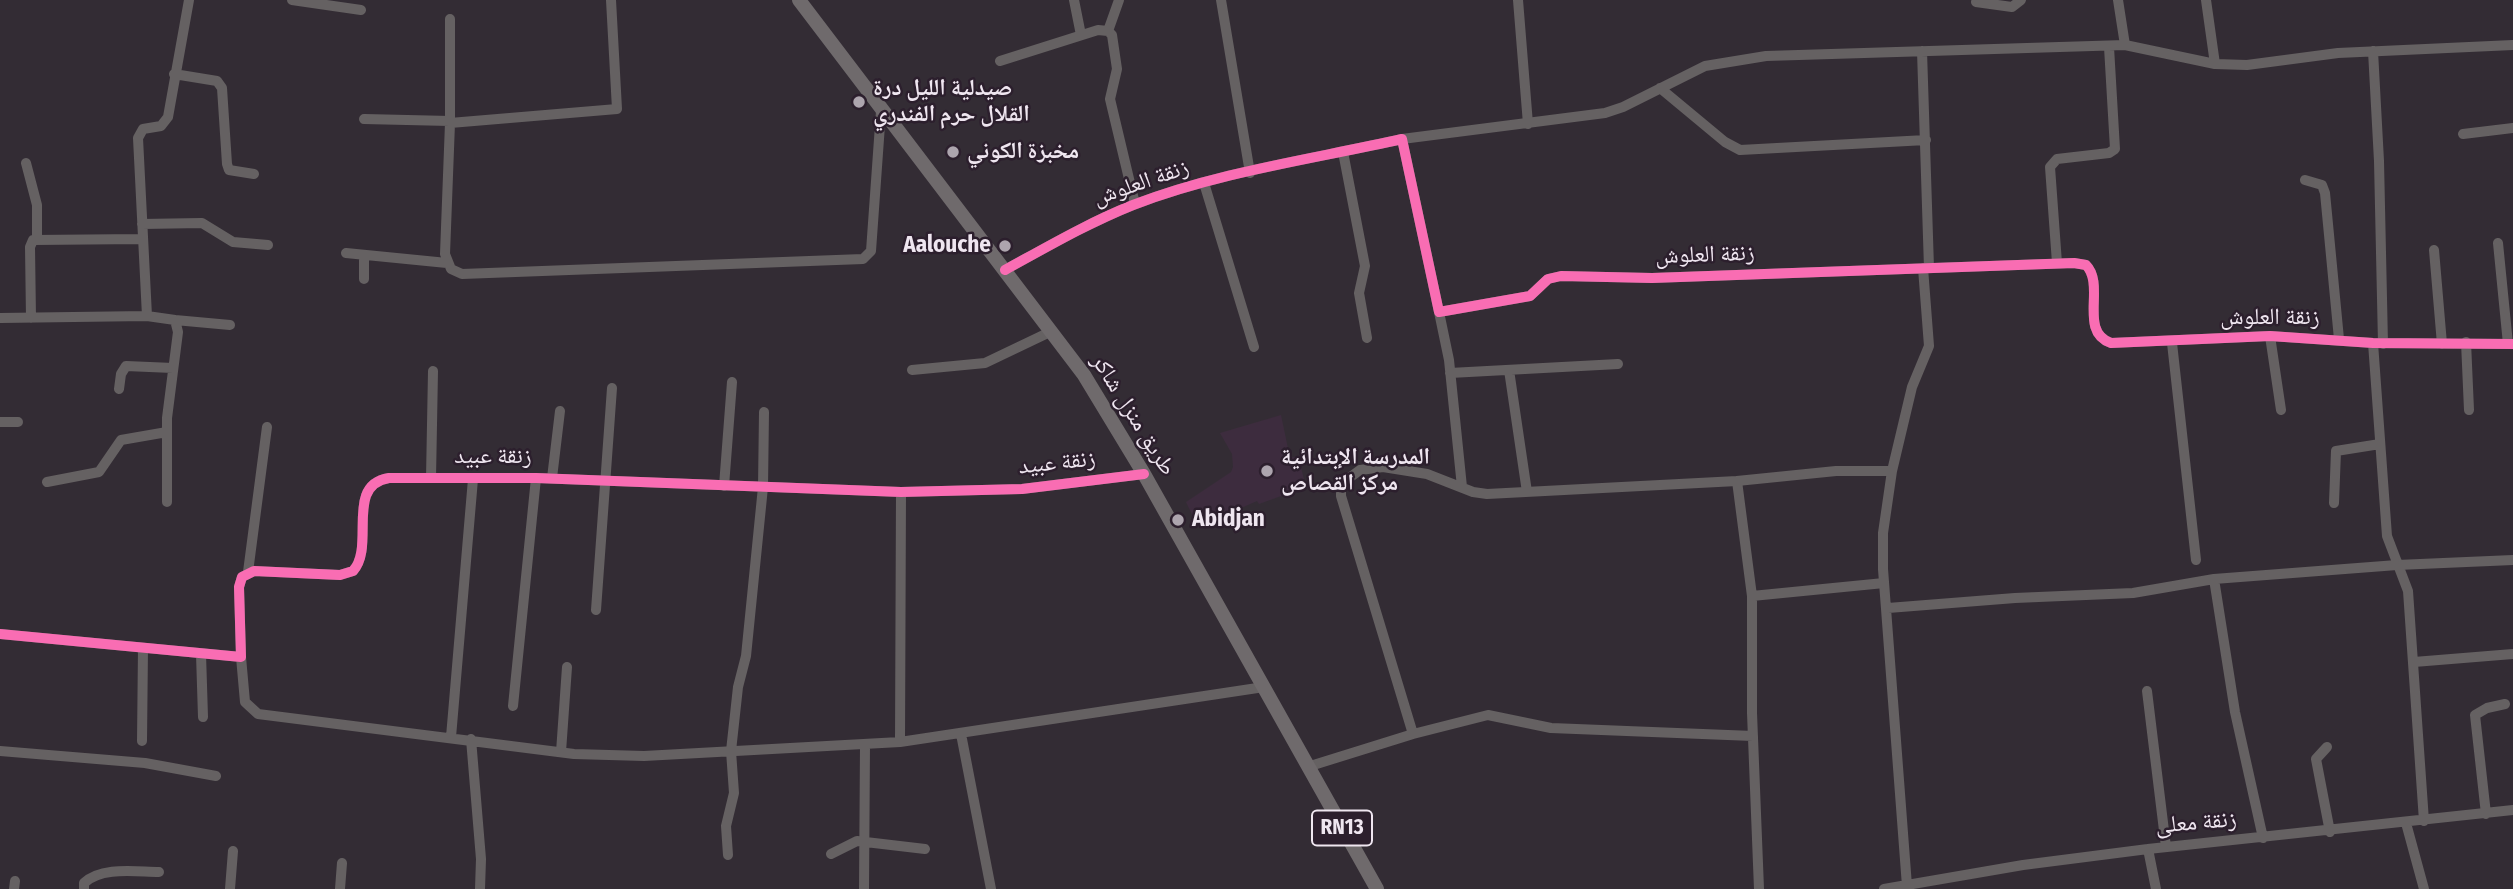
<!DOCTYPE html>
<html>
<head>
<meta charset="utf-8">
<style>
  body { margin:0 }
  canvas { display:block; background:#332c34 }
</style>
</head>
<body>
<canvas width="2513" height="889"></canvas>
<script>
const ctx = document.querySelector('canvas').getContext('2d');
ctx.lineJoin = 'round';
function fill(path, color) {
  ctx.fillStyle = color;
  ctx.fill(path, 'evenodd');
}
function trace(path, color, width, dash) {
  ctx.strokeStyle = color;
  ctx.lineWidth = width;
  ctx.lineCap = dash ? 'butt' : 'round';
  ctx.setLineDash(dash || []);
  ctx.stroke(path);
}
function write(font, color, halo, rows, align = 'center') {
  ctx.font = font + ' "Fira Sans Condensed","Noto Naskh Arabic",sans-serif';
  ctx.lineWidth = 5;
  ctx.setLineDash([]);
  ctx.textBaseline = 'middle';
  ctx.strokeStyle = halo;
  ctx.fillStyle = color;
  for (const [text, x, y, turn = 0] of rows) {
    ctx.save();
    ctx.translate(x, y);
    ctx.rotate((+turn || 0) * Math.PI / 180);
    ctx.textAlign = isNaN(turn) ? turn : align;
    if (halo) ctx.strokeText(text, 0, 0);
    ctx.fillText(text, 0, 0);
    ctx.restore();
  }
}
const built = new Path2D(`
  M1281,415L1290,458L1298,456L1306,487L1259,504L1257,501L1198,527L1186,502L1231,472L1233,467L1232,454L1220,433Z`);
const minor = new Path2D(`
  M292,0L361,10
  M1074,0L1081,35
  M1221,0L1250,173
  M1518,0L1528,124
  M2118,0L2125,45
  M2206,0L2215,64
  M1976,2L2012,7L2021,0
  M450,19V123L445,254L451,269L462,274L863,259L871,251L881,111
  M1108,31L1112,35L1117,69L1110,99L1135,204
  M1108,31L1119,0
  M1922,51L1929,268
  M2373,51L2379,161L2383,344
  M1000,61L1098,30L1108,31
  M174,74L217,81L222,88L227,164L229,170L254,174
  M1660,88L1725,142L1740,150L1926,140
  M364,119L450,121
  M450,123L617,109L611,0
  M2463,134L2513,128
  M1402,139L1605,113L1623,107L1705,66L1766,56L2125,45L2215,64L2247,65L2338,53L2513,45
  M1343,152L1365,266L1359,293L1367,338
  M26,163L37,205V238
  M2305,180L2322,185L2325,193L2339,339
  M1204,183L1254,347
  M142,224L202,223L233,242L268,245
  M2498,243L2508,344
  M2434,250L2442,344
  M346,253L447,263
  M2057,263L2050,167L2057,159L2109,153L2115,149L2109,47
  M1005,270C1047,247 1088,223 1133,205C1218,172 1313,159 1402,139L1439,312L1530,296L1548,279L1561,276L1652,278L2074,263L2086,265C2106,285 2078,332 2111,343L2270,336L2373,343L2513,344
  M364,279V255
  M1439,312L1449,360L1462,487
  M147,316L138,138L143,129L161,126L168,117L189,0
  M0,318L147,316L175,320L178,332L167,418V502
  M31,318L30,247L33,240L142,239
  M175,320L230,325
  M2270,336L2281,410
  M2466,342L2469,410
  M2172,343L2196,560
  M2373,343L2387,536L2408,591L2424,821
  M912,370L985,363L1052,331
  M1509,370L1527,492
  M1450,373L1618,364
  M119,389L121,374L126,366L173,368
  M0,422H18
  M1892,471L1912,387L1929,346L1923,268
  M431,478L433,371
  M552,478L560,411
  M1737,481L1752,596V713L1759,889
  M47,482L99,472L121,440L167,432
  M724,486L732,382
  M2334,503L2336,451L2380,444
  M248,572L267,427
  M2214,579L2235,712L2263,838
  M1752,596L1884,583
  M1888,608L2015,598L2133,593L2214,579L2397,565L2513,560
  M596,610L612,388
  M0,634L241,657L239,587L242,577L254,571L340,575L353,571C376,546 344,485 389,478H536L901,492L1022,489L1144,474
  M201,654L203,717
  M241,657L245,702L258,714L574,754L644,756L900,742L1264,687
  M2414,662L2513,654
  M2147,691L2166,847
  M513,706L536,478
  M961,734L991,889
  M1413,734L1341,496V484L1360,470L1383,467L1427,474L1473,492L1487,494L1737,481L1836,471H1892L1883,533V569L1907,886
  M451,737L473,479
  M471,739L481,859L480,889
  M142,741L143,648
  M900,742L901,492
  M2327,747L2316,759L2330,832
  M0,751L145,763L216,776
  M561,752L567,667
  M1307,767L1413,734L1488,715L1551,728L1753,736
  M2486,814L2475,715L2487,708L2505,704
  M2406,823L2424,889
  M2148,849L2156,889
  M831,854L857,841L925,849
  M728,855L726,826L734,793L731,751L738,687L746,656L763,487L764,412
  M14,889L15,881
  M84,889V883C102,866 137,872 159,872
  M230,889L233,851
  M340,889L342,863
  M864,889L865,746
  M1884,889L2023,865L2148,849L2513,810`);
const major = new Path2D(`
  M799,0L1084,375L1144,474L1377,889`);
const cycleway = new Path2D(`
  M1005,270C1047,247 1088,223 1133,205C1218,172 1313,159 1402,139L1439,312L1530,296L1548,279L1561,276L1652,278L2074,263L2086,265C2106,285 2078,332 2111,343L2270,336L2373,343L2513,344
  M0,634L241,657L239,587L242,577L254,571L340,575L353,571C376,546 344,485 389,478H536L901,492L1022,489L1144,474`);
const markers = [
  [859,102,7,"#ada5ae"],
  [953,152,7,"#ada5ae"],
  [1005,246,7,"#ada5ae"],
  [1267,471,7,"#ada5ae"],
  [1178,520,7,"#ada5ae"]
];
const shields = [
  [1342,828,60]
];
const shieldNames = [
  ["RN13",1342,828]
];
const poiNames = [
  ["صيدلية الليل درة",873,89],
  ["القلال حرم الفندري",873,115],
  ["مخبزة الكوني",967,152],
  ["Aalouche",991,246,"right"],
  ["المدرسة الإبتدائية",1281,458],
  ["مركز القصاص",1281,484],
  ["Abidjan",1192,520]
];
const streetNames = [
  ["زنقة العلوش",1141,183,-19],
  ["زنقة العلوش",1705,255,-2],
  ["زنقة العلوش",2270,318],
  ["طريق منزل شاكر",1133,415,58],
  ["زنقة عبيد",493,457],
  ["زنقة عبيد",1057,463,-6],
  ["زنقة معلى",2196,823,-5]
];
fill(built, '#3d2c3e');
trace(minor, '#656162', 10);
trace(major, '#6f6a6c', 14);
trace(cycleway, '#f96db3', 10);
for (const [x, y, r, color] of markers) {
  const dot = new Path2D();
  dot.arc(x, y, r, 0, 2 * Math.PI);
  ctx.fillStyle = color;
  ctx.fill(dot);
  trace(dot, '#2c1f2d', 2.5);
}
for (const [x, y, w] of shields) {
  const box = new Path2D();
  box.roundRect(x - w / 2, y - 17.5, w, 35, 5);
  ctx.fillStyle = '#2c1f2d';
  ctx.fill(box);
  trace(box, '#efe6f0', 2);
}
write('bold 21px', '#efe6f0', null, shieldNames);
write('bold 23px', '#efe6f0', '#2c1f2d', poiNames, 'left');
write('23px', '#efe6f0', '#2c1f2d', streetNames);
</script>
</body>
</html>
